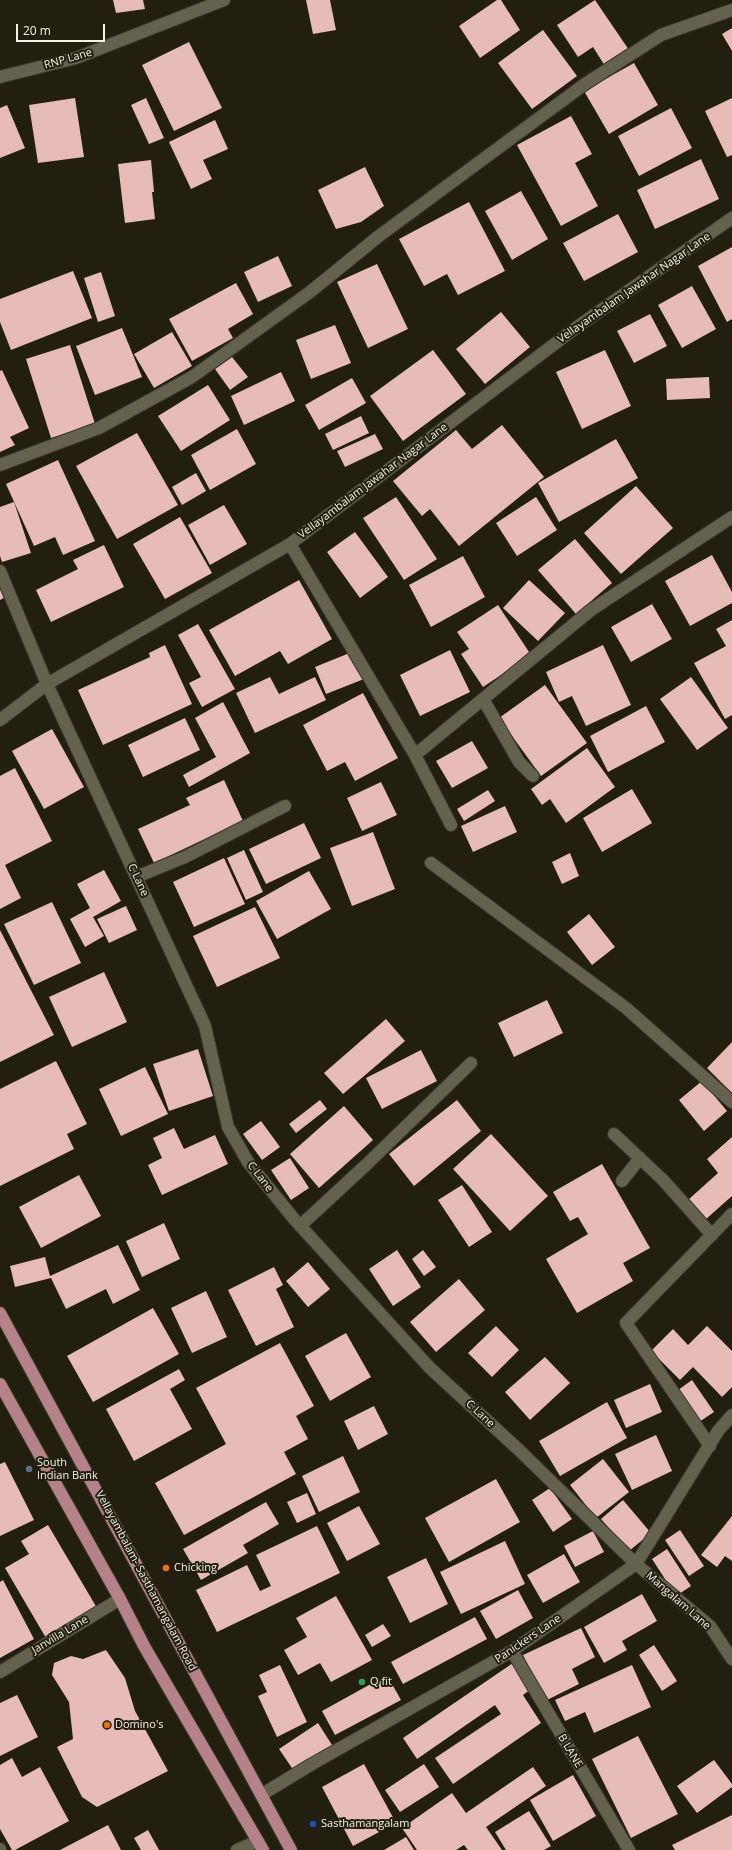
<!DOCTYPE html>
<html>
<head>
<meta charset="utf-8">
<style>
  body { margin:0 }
  #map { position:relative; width:732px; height:1850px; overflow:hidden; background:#221f10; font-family:"Open Sans",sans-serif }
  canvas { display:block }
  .scale { position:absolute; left:16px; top:24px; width:89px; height:18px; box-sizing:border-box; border:2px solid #f4f2e8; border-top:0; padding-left:5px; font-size:12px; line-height:14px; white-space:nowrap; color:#f4f2e8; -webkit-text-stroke:3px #221f10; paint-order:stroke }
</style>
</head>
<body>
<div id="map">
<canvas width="732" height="1850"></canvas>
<div class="scale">20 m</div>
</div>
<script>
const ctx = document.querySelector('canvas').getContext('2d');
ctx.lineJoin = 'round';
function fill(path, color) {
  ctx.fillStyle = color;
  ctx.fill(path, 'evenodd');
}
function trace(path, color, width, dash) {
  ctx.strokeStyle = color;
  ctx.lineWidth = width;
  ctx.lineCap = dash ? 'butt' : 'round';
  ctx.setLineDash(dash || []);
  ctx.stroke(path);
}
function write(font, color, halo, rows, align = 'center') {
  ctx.font = font + ' "Open Sans",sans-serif';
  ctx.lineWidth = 4;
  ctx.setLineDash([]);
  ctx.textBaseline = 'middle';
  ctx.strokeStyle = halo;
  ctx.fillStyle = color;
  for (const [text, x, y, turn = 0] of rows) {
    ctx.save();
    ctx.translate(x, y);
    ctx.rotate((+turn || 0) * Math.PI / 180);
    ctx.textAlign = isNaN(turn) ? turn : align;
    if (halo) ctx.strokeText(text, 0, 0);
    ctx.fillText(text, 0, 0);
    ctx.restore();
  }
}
const building = new Path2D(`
  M113,0H143L145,9L116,13Z
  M306,0H330L336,30L313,34Z
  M497,0H501L520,30L480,58L459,26Z
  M595,0L629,50L605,66L593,47L578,57L557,25Z
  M732,28V51L722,34Z
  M543,30L577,76L532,109L498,63Z
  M189,42L222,108L174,131L142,65Z
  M634,63L658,105L609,134L584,91Z
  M75,98L84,157L38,163L29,105Z
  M146,98L164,138L149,144L131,105Z
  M732,98V155L727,157L705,111Z
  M7,105L25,148L0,158V108Z
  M671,108L692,148L639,176L618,136Z
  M571,116L592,154L575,163L598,206L561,226L517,145Z
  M215,120L228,149L203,160L212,179L191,189L169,142Z
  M701,159L719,199L655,229L637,190Z
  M151,160L154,192H152L155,219L125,223L118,164Z
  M365,167L384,206L361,222L336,229L318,190Z
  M521,191L548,239L512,260L485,211Z
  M469,202L505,271L458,295L447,274L424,286L399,239Z
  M618,214L638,252L584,281L563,243Z
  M732,247V319L727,322L698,266Z
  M278,256L292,286L258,302L244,272Z
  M377,264L408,329L368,348L337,282Z
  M73,271L92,318L11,350L0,322V299Z
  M101,272L115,316L98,322L84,278Z
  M236,283L253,314L228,329L233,338L192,361L169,319Z
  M692,286L716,329L682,348L658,305Z
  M501,312L530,347L485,384L456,349Z
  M650,314L667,346L634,363L617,331Z
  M335,325L351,363L311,379L296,340Z
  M122,328L142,377L95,395L76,346Z
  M172,332L192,366L154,388L134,354Z
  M70,345L95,424L51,438L26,359Z
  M433,350L466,394L403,441L370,396Z
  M605,350L631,406L582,429L556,372Z
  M232,357L248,377L230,390L215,369Z
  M2,370L29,428L10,437L15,445L0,452V371Z
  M281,372L295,401L244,425L231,396Z
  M709,377L710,398L667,400L666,379Z
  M352,378L366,403L319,430L305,405Z
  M208,385L230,420L181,451L158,416Z
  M361,416L369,433L333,450L325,434Z
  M502,425L544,477L459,546L430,509L422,516L393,481L456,430L472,449Z
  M237,429L256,464L210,490L191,455Z
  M137,433L178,505L117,539L76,466Z
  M375,434L383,449L345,467L337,451Z
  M616,439L638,478L559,522L538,483Z
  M58,460L95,541L63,555L55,537L34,546L6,484Z
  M196,473L206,491L182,505L172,487Z
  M636,486L673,528L621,574L584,533Z
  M396,497L437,559L404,580L363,518Z
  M536,497L557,530L517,556L496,523Z
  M14,502L31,553L2,562L0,556V507Z
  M224,505L247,544L210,565L188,525Z
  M180,517L212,573L165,599L133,544Z
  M355,532L388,577L360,598L327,552Z
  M575,539L612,583L576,614L538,570Z
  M104,545L124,587L51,622L36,590L78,569L73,560Z
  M712,555L732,592V603L690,626L665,581Z
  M463,556L485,597L431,627L409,585Z
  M299,580L332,639L288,664L280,651L235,676L209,630Z
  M529,580L565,613L538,641L503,608Z
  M0,589L4,598L0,600Z
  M652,604L672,639L631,662L611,627Z
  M498,605L531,655L483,687L461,654L469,649L457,632Z
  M732,620V715L725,719L694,663L726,646L716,629Z
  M198,624L235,689L202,707L189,683L201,677L178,635Z
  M165,645L192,704L103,745L78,690L150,657L149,653Z
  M603,645L631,705L586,726L572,696L559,702L546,672Z
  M450,650L470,692L420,716L400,675Z
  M352,652L364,679L326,694L315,667Z
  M270,677L279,694L315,677L326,700L255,733L236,693Z
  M691,677L728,728L697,750L660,699Z
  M545,685L587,743L541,776L499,718Z
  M363,693L398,758L355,781L345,762L327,771L303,725Z
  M223,702L250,753L189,787L183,775L216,757L195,718Z
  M646,706L665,742L608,772L590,736Z
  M185,718L200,750L143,777L128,745Z
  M52,729L84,787L44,809L12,751Z
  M472,741L488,768L452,788L436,761Z
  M587,748L615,787L566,823L550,799L542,805L531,789Z
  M15,768L52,841L5,865L21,898L0,909V776Z
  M224,780L243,821L154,863L138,829L190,805L186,798Z
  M381,782L397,815L362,831L347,798Z
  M632,789L652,823L602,852L583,818Z
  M488,790L495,801L464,821L457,809Z
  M505,806L517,832L473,852L461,826Z
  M304,823L321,858L266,884L249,849Z
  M373,832L395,889L352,906L330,848Z
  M244,850L263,892L246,900L227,858Z
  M570,853L579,876L562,884L552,862Z
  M224,858L245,904L194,927L173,882Z
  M104,870L121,901L93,917L104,936L85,947L70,919L90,908L77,884Z
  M309,871L331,909L277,939L256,901Z
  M52,902L81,963L34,985L4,924Z
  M126,906L137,930L109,943L97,919Z
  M255,907L280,958L217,987L193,936Z
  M589,914L615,947L592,965L567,932Z
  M0,930L54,1035L0,1062Z
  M104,972L127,1022L72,1047L49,997Z
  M547,1000L563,1033L514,1057L498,1023Z
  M386,1019L405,1041L343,1094L324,1073Z
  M732,1042V1093L707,1068Z
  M198,1049L213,1096L169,1111L153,1064Z
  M421,1050L437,1081L382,1109L366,1078Z
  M56,1061L87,1124L67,1134L74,1149L0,1186V1089Z
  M145,1067L168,1114L121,1136L99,1089Z
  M702,1081L727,1111L704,1131L679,1100Z
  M320,1100L327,1109L296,1133L289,1124Z
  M457,1100L481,1131L414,1186L389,1154Z
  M344,1106L373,1140L319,1188L290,1154Z
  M261,1121L280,1147L262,1160L243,1134Z
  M174,1128L184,1149L215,1135L228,1164L162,1195L148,1165L162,1158L153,1138Z
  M491,1134L548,1196L510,1231L453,1169Z
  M732,1137V1196L705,1220L688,1200L718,1173L707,1159Z
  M290,1158L309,1188L291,1200L271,1170Z
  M602,1164L650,1248L623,1263L633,1281L577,1313L546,1259L588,1234L578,1217L570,1221L553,1192Z
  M79,1175L101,1216L41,1248L19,1207Z
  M462,1185L492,1232L469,1247L438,1200Z
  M164,1223L180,1259L142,1277L126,1241Z
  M118,1245L140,1290L113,1304L106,1289L66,1309L51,1278L15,1287L10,1266L45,1257L50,1276Z
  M397,1250L421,1287L393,1306L369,1269Z
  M423,1250L436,1267L424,1276L412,1259Z
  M308,1262L330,1289L308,1307L286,1281Z
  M274,1267L283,1285L276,1289L294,1327L256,1346L228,1290Z
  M459,1279L485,1310L436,1352L410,1322Z
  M206,1291L227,1337L192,1353L171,1308Z
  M153,1308L179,1354L93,1402L67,1356Z
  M496,1326L519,1350L492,1377L468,1353Z
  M707,1326L732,1351V1387L722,1397L693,1367L680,1380L651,1351L673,1329L688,1345Z
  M346,1333L371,1377L330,1401L305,1356Z
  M280,1343L314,1406L296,1416L308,1439L284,1452L296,1474L184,1535L155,1483L226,1444L196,1388Z
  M545,1357L570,1383L530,1420L505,1392Z
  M179,1369L185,1380L170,1389L192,1429L134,1461L106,1409Z
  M692,1380L714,1412L696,1424L674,1393Z
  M650,1384L662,1412L626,1428L614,1400Z
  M607,1402L627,1438L560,1476L539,1441Z
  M374,1406L388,1434L358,1450L344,1421Z
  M656,1435L672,1471L632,1490L615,1454Z
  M343,1456L360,1492L319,1512L302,1476Z
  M603,1459L629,1492L596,1518L570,1485Z
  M5,1462L34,1520L0,1536V1464Z
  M496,1479L520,1522L449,1562L425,1518Z
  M550,1488L572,1519L553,1532L532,1500Z
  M307,1493L316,1514L297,1523L287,1502Z
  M623,1500L651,1533L629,1551L601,1519Z
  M266,1502L279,1524L243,1545L248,1553L201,1580L183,1549Z
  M359,1506L380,1544L347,1561L327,1523Z
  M732,1516V1561L725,1556L717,1567L701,1555Z
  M48,1525L97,1608L46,1638L5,1568L29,1554L21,1541Z
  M317,1526L340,1573L217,1632L196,1590L247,1565L260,1591L271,1586L256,1555Z
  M680,1530L704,1566L689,1576L665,1540Z
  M593,1531L604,1552L575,1567L564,1546Z
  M505,1541L525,1584L461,1614L440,1572Z
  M667,1549L691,1586L676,1596L652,1559Z
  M564,1554L580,1582L543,1603L527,1575Z
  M426,1558L448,1604L410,1623L387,1577Z
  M3,1580L34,1639L0,1658V1582Z
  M518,1590L533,1618L496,1639L480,1611Z
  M642,1594L657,1621L622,1641L627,1650L604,1663L584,1627Z
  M336,1596L372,1660L331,1682L320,1663L298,1675L284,1650L307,1637L296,1618Z
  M475,1617L487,1639L403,1684L391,1662Z
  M383,1624L391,1636L372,1647L365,1635Z
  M581,1628L595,1657L572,1669L579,1684L545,1701L523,1655Z
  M654,1645L677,1681L662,1691L639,1655Z
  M106,1650L125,1678L135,1711L168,1771L97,1807L82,1797L57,1747L73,1739L69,1702L52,1675L54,1663L71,1656L83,1659Z
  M513,1663L531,1689L523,1695L541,1723L453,1784L435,1758L501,1714L495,1705L417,1759L403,1738Z
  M280,1665L307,1722L277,1737L258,1696L267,1692L259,1675Z
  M632,1665L651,1707L594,1733L585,1712L565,1721L555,1700Z
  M387,1675L401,1700L335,1735L322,1711Z
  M17,1695L38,1737L0,1756V1703Z
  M318,1723L332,1745L294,1771L279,1749Z
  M638,1736L678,1814L631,1838L592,1759Z
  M12,1758L22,1777L40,1767L69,1821L15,1850H12L0,1829V1765Z
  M714,1760L732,1784V1787L697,1813L677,1786Z
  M364,1764L396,1823L353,1846L322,1787Z
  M424,1764L439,1787L400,1812L385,1790Z
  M533,1767L546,1786L486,1827L502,1850H468L464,1845L456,1850H417L402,1828L452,1793L466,1813Z
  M573,1775L596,1816L553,1841L530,1800Z
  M529,1811L551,1846L544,1850H506L495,1832Z
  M732,1815V1850H675L672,1845Z
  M108,1825L121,1850H60Z
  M148,1830L159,1850H141L134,1838Z
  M406,1837L414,1850H384Z`);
const minor = new Path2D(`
  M0,77L76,58L224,0
  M0,465L99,428L192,377L310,292L379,236L585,84L661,35L732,10
  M290,544L415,755L591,610L732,517
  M0,571L47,684L205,1026L228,1127L248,1162L294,1219L430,1368L519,1450L636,1564L710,1626L732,1659
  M483,699L519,762L533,776
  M0,720L47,684L290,544L577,327L732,218
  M415,755L451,825
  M431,863L626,1008L732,1102
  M136,877L185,857L285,806
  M614,1134L663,1180L712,1235
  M622,1181L640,1158
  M300,1226L367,1164L471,1063
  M710,1446L626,1323L732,1214
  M512,1651L629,1850
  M0,1672L120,1599
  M261,1795L312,1764L512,1651L636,1564L718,1431L732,1415
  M0,1849V1850
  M237,1850L258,1841`);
const major = new Path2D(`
  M0,1313L291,1850
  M0,1384L120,1599L144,1646L263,1850`);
const markers = [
  [29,1469,4,"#5c6f8a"],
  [166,1568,4,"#e8710a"],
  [362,1682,4,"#2e9e5b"],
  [107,1725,4,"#e8710a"],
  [313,1824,4,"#1a4fb4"]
];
const streetNames = [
  ["RNP Lane",68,59,-16],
  ["Vellayambalam Jawahar Nagar Lane",634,288,-35],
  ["Vellayambalam Jawahar Nagar Lane",373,481,-37],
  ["C Lane",138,880,65],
  ["C Lane",260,1177,52],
  ["C Lane",480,1414,43],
  ["Vellayambalam- Sasthamangalam Road",146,1581,62],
  ["Mangalam Lane",678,1601,41],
  ["Janvilla Lane",60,1635,-31],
  ["Panickers Lane",528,1639,-34],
  ["B LANE",570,1751,59]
];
const poiNames = [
  ["South",37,1463],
  ["Indian Bank",37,1476],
  ["Chicking",174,1568],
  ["Q fit",370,1682],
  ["Domino's",115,1725],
  ["Sasthamangalam",321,1824]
];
fill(building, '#e7bbb7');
trace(minor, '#3a382e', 14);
trace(major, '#3a382e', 14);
trace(minor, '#64614f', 12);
trace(major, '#b6828a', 12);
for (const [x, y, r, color] of markers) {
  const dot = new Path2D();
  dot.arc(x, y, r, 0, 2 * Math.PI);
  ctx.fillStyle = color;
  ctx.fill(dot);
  trace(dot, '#221f10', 1.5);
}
write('11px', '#f4f2e8', '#221f10', streetNames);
write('11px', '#f4f2e8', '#221f10', poiNames, 'left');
</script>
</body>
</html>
